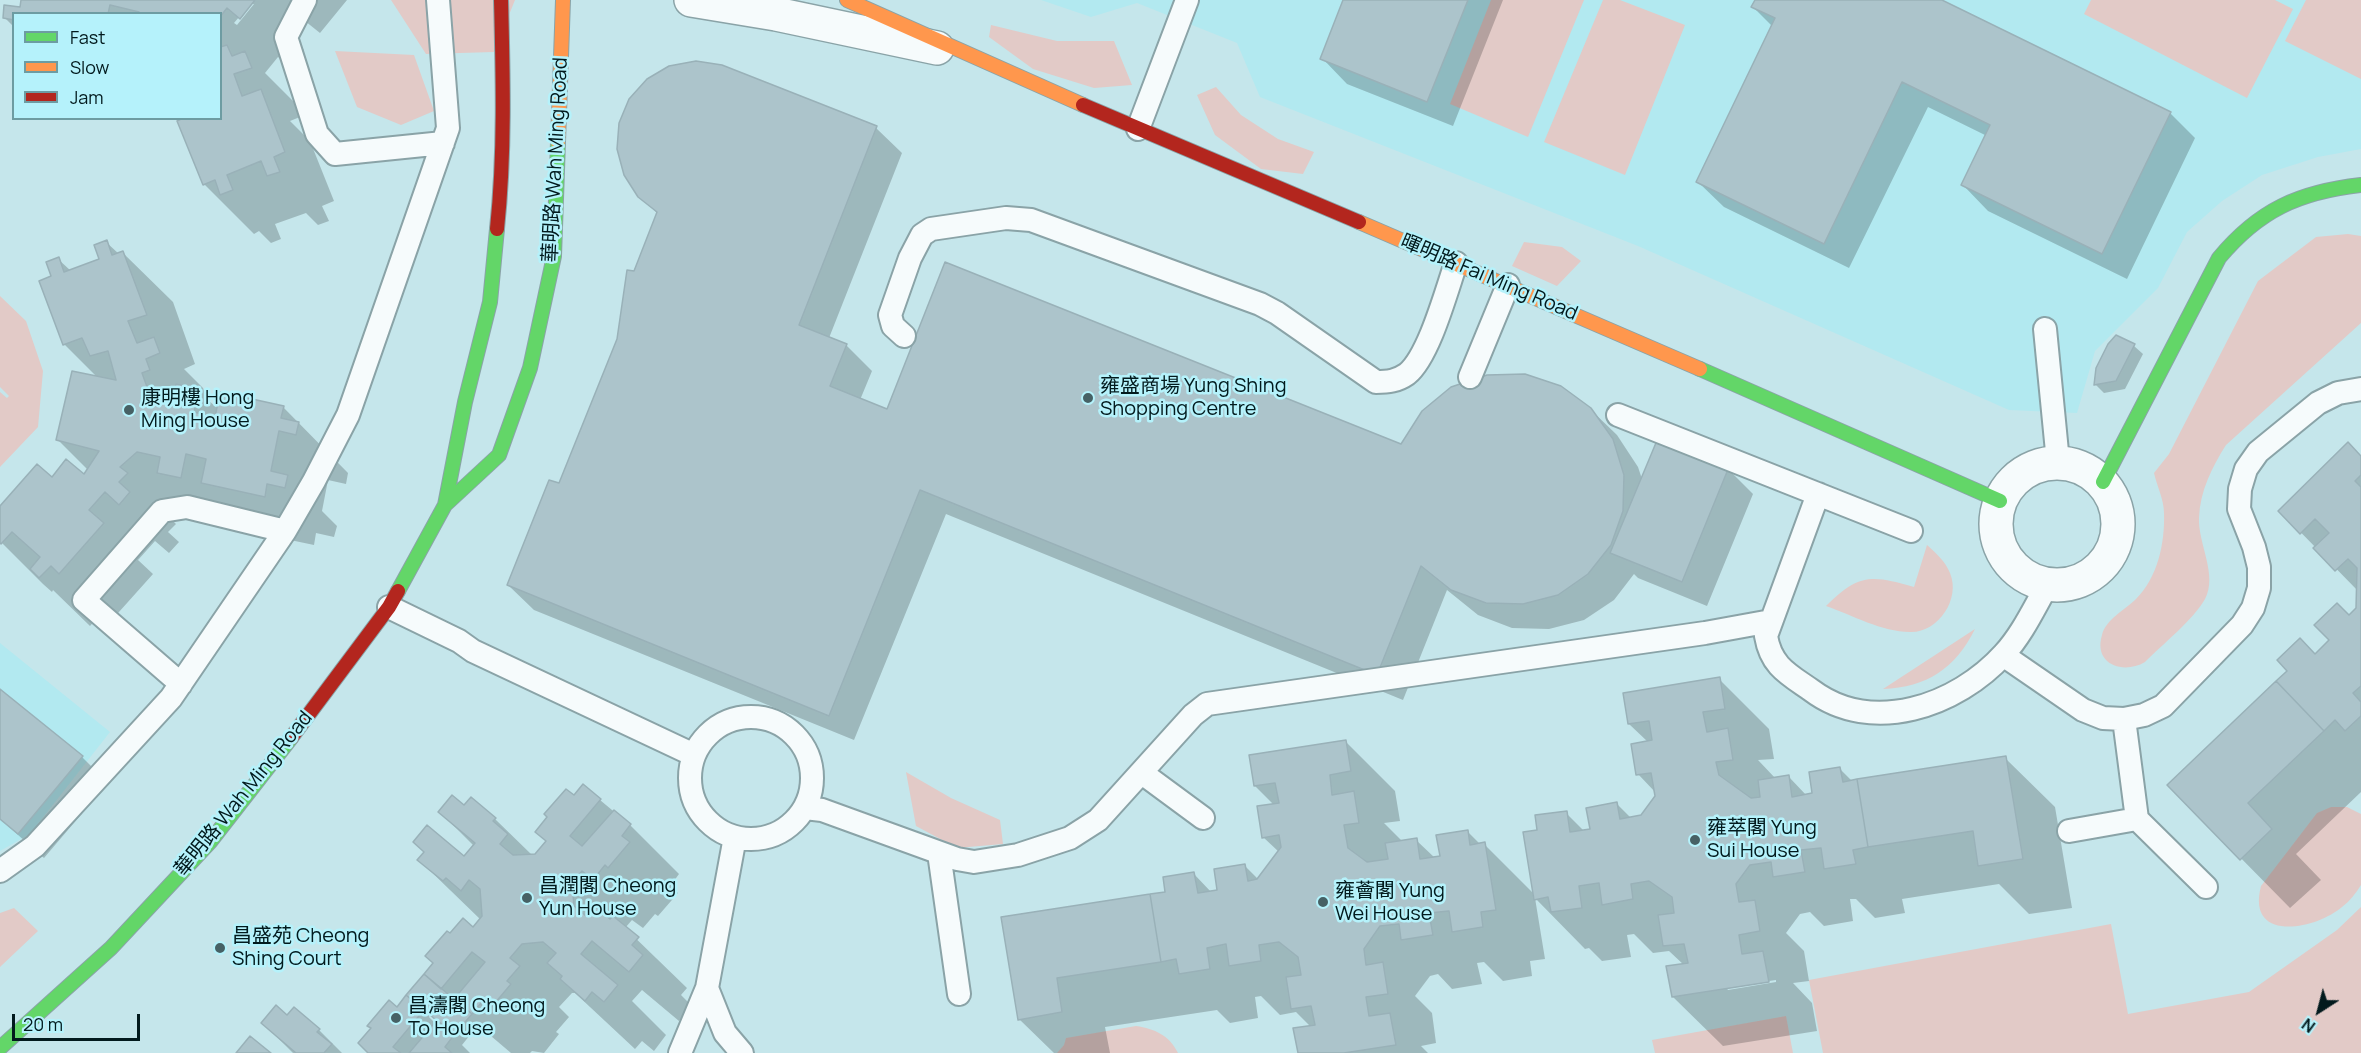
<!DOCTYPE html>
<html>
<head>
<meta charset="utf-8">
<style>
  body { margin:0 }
  #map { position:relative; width:2361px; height:1053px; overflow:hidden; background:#c5e6eb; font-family:Manrope,sans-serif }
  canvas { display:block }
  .legend { position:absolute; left:12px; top:12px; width:210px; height:108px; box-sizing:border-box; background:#b5f2fb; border:2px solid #6d9ca2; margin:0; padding:8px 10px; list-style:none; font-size:18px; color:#021a1d }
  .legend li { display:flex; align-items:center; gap:12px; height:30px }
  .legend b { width:30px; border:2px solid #6d9ca2 }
  .north { position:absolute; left:2289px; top:981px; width:60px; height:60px; -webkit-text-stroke:4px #b5f2fb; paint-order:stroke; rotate:216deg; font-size:16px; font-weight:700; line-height:24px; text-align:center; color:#021a1d }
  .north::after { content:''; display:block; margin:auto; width:21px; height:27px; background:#021a1d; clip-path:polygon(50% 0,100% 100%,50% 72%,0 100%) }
  .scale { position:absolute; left:12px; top:1014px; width:128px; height:27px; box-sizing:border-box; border:3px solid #021a1d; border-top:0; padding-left:8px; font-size:18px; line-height:21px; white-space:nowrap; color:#021a1d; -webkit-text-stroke:4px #b5f2fb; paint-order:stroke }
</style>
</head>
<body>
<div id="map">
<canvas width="2361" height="1053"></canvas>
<ul class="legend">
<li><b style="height:8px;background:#63d668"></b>Fast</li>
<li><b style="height:8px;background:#ff974d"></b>Slow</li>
<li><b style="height:8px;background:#b3261e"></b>Jam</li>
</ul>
<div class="north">N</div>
<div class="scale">20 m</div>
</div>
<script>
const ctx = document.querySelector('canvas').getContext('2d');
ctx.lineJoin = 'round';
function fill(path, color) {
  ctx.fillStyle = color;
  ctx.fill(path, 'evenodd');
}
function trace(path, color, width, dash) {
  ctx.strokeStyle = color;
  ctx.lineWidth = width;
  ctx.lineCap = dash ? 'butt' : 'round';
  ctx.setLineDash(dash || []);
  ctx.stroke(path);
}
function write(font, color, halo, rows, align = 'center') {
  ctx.font = font + ' Manrope,"Noto Sans TC",sans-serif';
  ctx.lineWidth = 5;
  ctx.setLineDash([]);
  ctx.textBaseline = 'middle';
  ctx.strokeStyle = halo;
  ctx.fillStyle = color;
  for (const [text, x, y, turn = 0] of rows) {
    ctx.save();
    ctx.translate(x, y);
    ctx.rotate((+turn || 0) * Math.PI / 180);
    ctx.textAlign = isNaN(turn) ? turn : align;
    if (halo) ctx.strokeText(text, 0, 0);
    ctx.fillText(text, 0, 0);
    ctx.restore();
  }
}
const built = new Path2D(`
  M1041,0H2361V149L2318,157L2262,175L2222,201L2187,232L2158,288L2095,351L2077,413L2009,410L1638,246L1260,97L1237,43L1137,3L1091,17Z
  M0,643L110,732L30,834L0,851Z`);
const green = new Path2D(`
  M391,0H515L494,52L426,54Z
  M1491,0H1584L1528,137L1450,104Z
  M1603,0H1620L1685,25L1625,175L1544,142Z
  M2091,0H2275L2293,9L2247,98L2084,14Z
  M2306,0H2361V79L2285,41Z
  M991,25L1057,41H1114L1132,85L1094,88L1033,69L989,37Z
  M335,51L414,55L434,111L401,125L357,107Z
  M1216,87L1241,115L1278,139L1314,152L1303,174L1261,169L1215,135L1197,95Z
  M2348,234L2361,236V323L2226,445C2212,467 2200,491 2199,518C2198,544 2218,575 2205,599C2194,619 2162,645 2145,662C2123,675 2093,664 2102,635C2106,619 2125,610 2136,599C2158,577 2165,543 2164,513C2164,500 2157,486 2154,473L2169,454L2258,281L2316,237Z
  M1524,242L1562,247L1581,261L1557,286L1512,266Z
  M0,296L26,321L43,371L38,427L0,467V392L7,398L9,396L0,387Z
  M1927,545C1937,554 1945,561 1950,573C1961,599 1938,633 1910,632C1882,632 1852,615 1826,606C1859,573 1872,575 1914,587Z
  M1975,629C1955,669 1927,687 1883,689Z
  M906,772L951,798L1000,820L1003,844L957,848L916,826Z
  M2331,807H2347L2361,814V885C2356,893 2350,901 2342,907C2315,930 2246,943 2261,886L2317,813Z
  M2361,907V1053H1823L1809,980L2111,924L2128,1014L2249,992L2337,930Z
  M14,908L38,931L0,967V913Z
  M1786,1016L1793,1053H1655L1652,1040Z
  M1136,1026C1155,1029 1169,1035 1178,1053H1057L1064,1045L1066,1038Z`);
const shadow = new Path2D(`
  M22,0H347L320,33L300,17L287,34L304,50L290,67L278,57L265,73L294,102L300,117L290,121L310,141L334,201L322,206L329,221L318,225L306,213L275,224L281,239L271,243L259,231L254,234L204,184L220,118V14H14V27L4,17L21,9ZM250,4H254L237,25L234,23Z
  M1345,0H1503L1453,126L1347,84L1322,58Z
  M1756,0H1938L2170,113L2195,138L2127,279L1988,211L1963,185L1987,136L1928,107L1849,268L1724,207L1698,182L1773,27L1753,7Z
  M876,128L902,153L829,338L846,345L872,371L860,400L888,411L1402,446L1590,409L1617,435L1638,467L1642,479L1728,469L1753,494L1707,606L1638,578L1634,574L1614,600L1584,620L1549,629L1512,628L1478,615L1447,590L1403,700L946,514L854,740L534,610L508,585L560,485L619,339L635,272L658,214L640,196Z
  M106,242L119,254L123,253L173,302L195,364L184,369L203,388L207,399L218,409L283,407L348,473L346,484L328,480L322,511L337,526L334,537L316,533L314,545L252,532L187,501L169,517L176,524L168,532L179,542L169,553L155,541L138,560L153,574L110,622L101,614L90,626L53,590L52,592L43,584L0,541V509L53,479L84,476L88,470L58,440L98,378L64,344L58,259L71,271L101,260Z
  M2116,337L2134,346L2143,354L2125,389L2104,393L2095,384Z
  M2361,457V792L2296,854L2321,880L2290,908L2169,785L2315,655L2357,608L2358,591L2280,511Z
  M1719,679L1769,729L1774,759L1758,760L1776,779L1789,777L1807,796L1813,795L1840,769L1853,782L2005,758L2055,807L2072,908L2029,914L1999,884L1902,899L1905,913L1875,918L1856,899H1850L1853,921L1824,926L1810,912L1800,914L1786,933L1804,951L1809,981L1793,983L1812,1003L1817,1031L1723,1046L1673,997L1684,965L1669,951L1653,953L1634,934L1627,935L1631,957L1602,961L1589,948L1585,949L1535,898L1545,959L1530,961L1532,976L1503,981L1484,962L1477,963L1482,984L1452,989L1438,974L1430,976L1415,996L1432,1013L1436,1043L1421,1046L1428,1053H1299L1311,1027L1296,1012L1280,1015L1261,996L1255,997L1258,1018L1230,1023L1217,1010L1105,1027L1110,1053H1054L1019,1019L1003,919L1167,893L1194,874L1212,893L1218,892L1245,866L1259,880L1279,852L1263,837L1274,805L1255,786L1345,741L1395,791L1400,821L1384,823L1403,842L1416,840L1435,858L1441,857L1467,831L1480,844H1484L1534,894L1539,831L1566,813L1584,831L1591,830L1617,804L1631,818L1642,817L1657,796L1656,793L1638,774L1648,742L1629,724ZM1776,980V982L1728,990L1726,987Z
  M0,691L82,757L108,783L44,858L0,819Z
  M574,797L600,800L630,825L679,874L671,885L678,893L658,916L655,914L643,928L632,920L625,928L687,988L681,995L692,1006L679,1021L642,990L632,1001L666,1035L654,1051L642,1041L635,1049L575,993H572L559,1007L569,1017L556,1032L559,1034L544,1053L532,1051L530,1053H511L478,1025L462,1045L470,1053H370L397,1009L413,1000L450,935L473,929L481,920L419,860L464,858L474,846L440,812L464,807L471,799L495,819L532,855H535L547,842ZM430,1015L438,1021L436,1024L429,1017Z
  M287,1017L319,1030L342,1053H293L263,1023Z`);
const building = new Path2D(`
  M21,0H255L240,19L227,8L220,17V14H137L139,12L110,5L108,14H14V20L3,18L4,5L20,7Z
  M1343,0H1468L1427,102L1320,59Z
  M1755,0H1942L2171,112L2102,254L1961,185L1990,125L1902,82L1824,244L1696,182L1775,18L1751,7Z
  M227,45L232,56L245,51L252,68L234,74L242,96L261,89L285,152L274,157L280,172L267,176L261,161L227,175L233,190L220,195L215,180L203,185L177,121L183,118H220V47Z
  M696,61L722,65L877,126L799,325L847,344L830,386L887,409L945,262L1401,444L1422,411L1451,387L1487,375L1525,374L1561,386L1591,408L1613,439L1624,475L1623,511L1611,545L1588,574L1558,595L1523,604L1486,603L1451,590L1421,566L1377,675L920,490L829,716L507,585L549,480L559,483L617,339L627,270L634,271L657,212L638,197L624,175L617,149L619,123L629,99L647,79L669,66Z
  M107,240L112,255L123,251L147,315L128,321L137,343L154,337L160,353L146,359L150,370L142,373L150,395L172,399L176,384L199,389L194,412L215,417L220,392L284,406L281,418L299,422L296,435L279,431L271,471L288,475L285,488L267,484L265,497L201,483L206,459L186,454L181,478L157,473L160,457L137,452L120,467L128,473L119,482L130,492L119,505L105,492L89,510L104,523L59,574L51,566L39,578L30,569L40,557L12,532L1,544L0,543V506L37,464L52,477L66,459L84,474L99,451L56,440L72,371L116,380L108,351L90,356L82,338L63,345L39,281L51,276L46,262L59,257L64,272L99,259L94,245Z
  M2116,335L2135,344L2116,381L2094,385L2096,368L2108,344Z
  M1658,438L1729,467L1682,582L1610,553Z
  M2348,442L2361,456V475L2355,481L2361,487V686L2353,693L2361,702V716L2345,731L2335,720L2324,731L2276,681L2287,671L2277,660L2300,638L2315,654L2329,640L2314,625L2337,603L2349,615L2356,608L2357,568L2348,559L2335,571L2313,548L2329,533L2315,519L2300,534L2278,511Z
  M1720,677L1725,709L1703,712L1707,732L1728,728L1733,760L1716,762L1719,775L1751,798L1760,797L1758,780L1789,775L1792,797L1812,793L1809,772L1840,767L1843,782L1857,779L1868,847L1853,850L1856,864L1824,869L1821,848L1801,850L1805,872L1773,877L1771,862L1750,865L1736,884L1739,902L1755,900L1760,931L1739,935L1742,954L1763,951L1769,982L1672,997L1666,966L1688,963L1684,944L1663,946L1658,915L1674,913L1672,897L1649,881L1631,884L1633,899L1602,905L1599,883L1579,886L1582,908L1551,912L1548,897L1534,900L1523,832L1537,830L1535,815L1567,811L1570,832L1590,829L1586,808L1617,802L1620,819L1641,815L1655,796L1651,773L1636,775L1631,744L1652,740L1649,721L1628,724L1623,693Z
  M2276,681L2324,731L2248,803L2272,829L2240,860L2167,785Z
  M0,689L83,756L18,834L0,819Z
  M1346,740L1351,771L1330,775L1332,795L1354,791L1359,823L1344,825L1348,848L1367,862L1388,859L1385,843L1417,838L1420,859L1440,856L1436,835L1468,830L1470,845L1485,842L1496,910L1481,912L1483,927L1452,932L1449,911L1429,913L1433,935L1401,940L1399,924L1380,926L1364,949L1366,965L1383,962L1388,994L1366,997L1369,1016L1390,1013L1396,1045L1344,1053H1298L1293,1028L1315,1025L1311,1006L1291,1009L1286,977L1301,975L1298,957L1279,942L1259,945L1261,961L1229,966L1226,944L1207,948L1210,969L1179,974L1176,959L1161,962L1150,894L1165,892L1163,877L1194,872L1198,893L1217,890L1214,869L1245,864L1248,881L1257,879L1281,847L1279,835L1262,838L1257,806L1279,803L1275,783L1254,786L1249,755Z
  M2006,756L2023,859L1978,866L1973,831L1868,847L1857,779Z
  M583,784L601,799L570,836L582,846L614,810L631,824L622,836L630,842L608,868L605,865L593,880L582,871L572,883L574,906L586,916L595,906L610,919L613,916L639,937L632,945L643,955L629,972L592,941L581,954L618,985L604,1002L592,992L585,1001L560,979L562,976L547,963L556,953L543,942L522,944L510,958L520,966L507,981L511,984L490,1009L481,1003L472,1014L454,999L485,962L472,952L441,989L424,974L433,963L425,956L447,931L450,933L463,918L473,927L482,916L480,889L469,880L461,891L446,878L443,881L417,860L424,852L413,842L427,825L464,856L475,843L438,812L452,795L464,805L471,797L496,818L493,821L508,834L500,844L513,855L535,854L546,841L535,832L547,817L544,814L566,789L574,795Z
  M1150,894L1161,962L1057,978L1062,1012L1018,1020L1001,917Z
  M424,974L472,1014L454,1035L406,995Z
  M406,995L424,1010L393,1047L401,1053H368L358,1043L371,1028L367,1026L389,1000L397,1007Z
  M276,1005L287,1015L294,1007L320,1029L317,1032L332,1044L324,1053H296L261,1023Z
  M437,1020L454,1035L445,1047L452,1053H409Z
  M250,1036L271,1053H236Z`);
const lane = new Path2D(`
  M305,0L286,37L317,134L335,154L443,143
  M1138,129L1187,0
  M2045,329L2058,462
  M904,336L893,326L890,315L910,258L922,235L931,229L1006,218L1031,220L1260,304L1277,313L1376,382C1388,382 1397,381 1407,374C1429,356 1446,292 1456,263
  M1470,377L1508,285
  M1618,415L1911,531
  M1818,494L1766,636C1771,666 1788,674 1811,690C1872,736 1957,706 2004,654C2023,633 2034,608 2048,584
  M389,607L459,641L473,651L694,755
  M2003,655L2083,710L2103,718L2124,719L2144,715L2163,706L2242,625L2253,608L2259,588V567L2254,547L2239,509L2240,489L2246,469L2258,452L2318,403L2338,393L2361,389
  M181,684L84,600L162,511L187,507L285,531
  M690 778a61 61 0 1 1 122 0a61 61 0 1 1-122 0Z
  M1142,773L1203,818
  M805,808L822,810L957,859L974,862L1018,855L1070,838L1098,820L1193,715L1207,704L1705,633L1771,621
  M2137,819L2206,887
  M2069,831L2137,819L2124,719
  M735,837L707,988L725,1033L742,1053
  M939,853L959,994
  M0,871L35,846L171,698L285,531L314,481L348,415L448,128L438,0
  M680,1053L707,988`);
const street = new Path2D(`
  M691,0L776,14L937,48
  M1996 524a61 61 0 1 1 122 0a61 61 0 1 1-122 0Z`);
const fast = new Path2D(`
  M1700,369L2000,501
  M2103,482L2219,258C2259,210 2299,192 2361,185
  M445,505L499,455L530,368L554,256L558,142
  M398,591L445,505L465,402L490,302L497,229
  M0,1048L111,948L210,842L291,738`);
const slow = new Path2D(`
  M847,0L1083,105
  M558,142L563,0
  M1359,222L1700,369`);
const jam = new Path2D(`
  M1083,105L1359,222
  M497,229C505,153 503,77 501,0
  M291,738L389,607L398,591`);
const markers = [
  [1088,398,6,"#466165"],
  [129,410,6,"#466165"],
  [1695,840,6,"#466165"],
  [527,898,6,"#466165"],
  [1323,902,6,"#466165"],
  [220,948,6,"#466165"],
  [396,1018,6,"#466165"]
];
const streetNames = [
  ["華明路 Wah Ming Road",556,160,-87],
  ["暉明路 Fai Ming Road",1489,278,23],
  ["華明路 Wah Ming Road",244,794,-51]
];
const poiNames = [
  ["雍盛商場 Yung Shing",1100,386],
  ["Shopping Centre",1100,409],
  ["康明樓 Hong",141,398],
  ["Ming House",141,421],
  ["雍萃閣 Yung",1707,828],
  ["Sui House",1707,851],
  ["昌潤閣 Cheong",539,886],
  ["Yun House",539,909],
  ["雍薈閣 Yung",1335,891],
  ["Wei House",1335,914],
  ["昌盛苑 Cheong",232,936],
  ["Shing Court",232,959],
  ["昌濤閣 Cheong",408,1006],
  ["To House",408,1029]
];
fill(built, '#b2e9f0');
fill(green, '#e2cac7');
fill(shadow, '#0003');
fill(building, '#acc4cb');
trace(building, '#99b1b8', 1.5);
trace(lane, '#8aa3a7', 26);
trace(street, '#8aa3a7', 36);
trace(fast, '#8aa3a7', 16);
trace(slow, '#8aa3a7', 16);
trace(jam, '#8aa3a7', 16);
trace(lane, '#f6fbfc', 22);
trace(street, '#f6fbfc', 33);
trace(fast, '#63d668', 14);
trace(slow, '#ff974d', 14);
trace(jam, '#b3261e', 14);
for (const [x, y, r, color] of markers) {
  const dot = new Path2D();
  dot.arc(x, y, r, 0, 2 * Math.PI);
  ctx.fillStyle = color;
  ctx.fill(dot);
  trace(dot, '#b5f2fb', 2);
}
write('20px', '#021a1d', '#b5f2fb', streetNames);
write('20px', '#021a1d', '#b5f2fb', poiNames, 'left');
</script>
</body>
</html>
